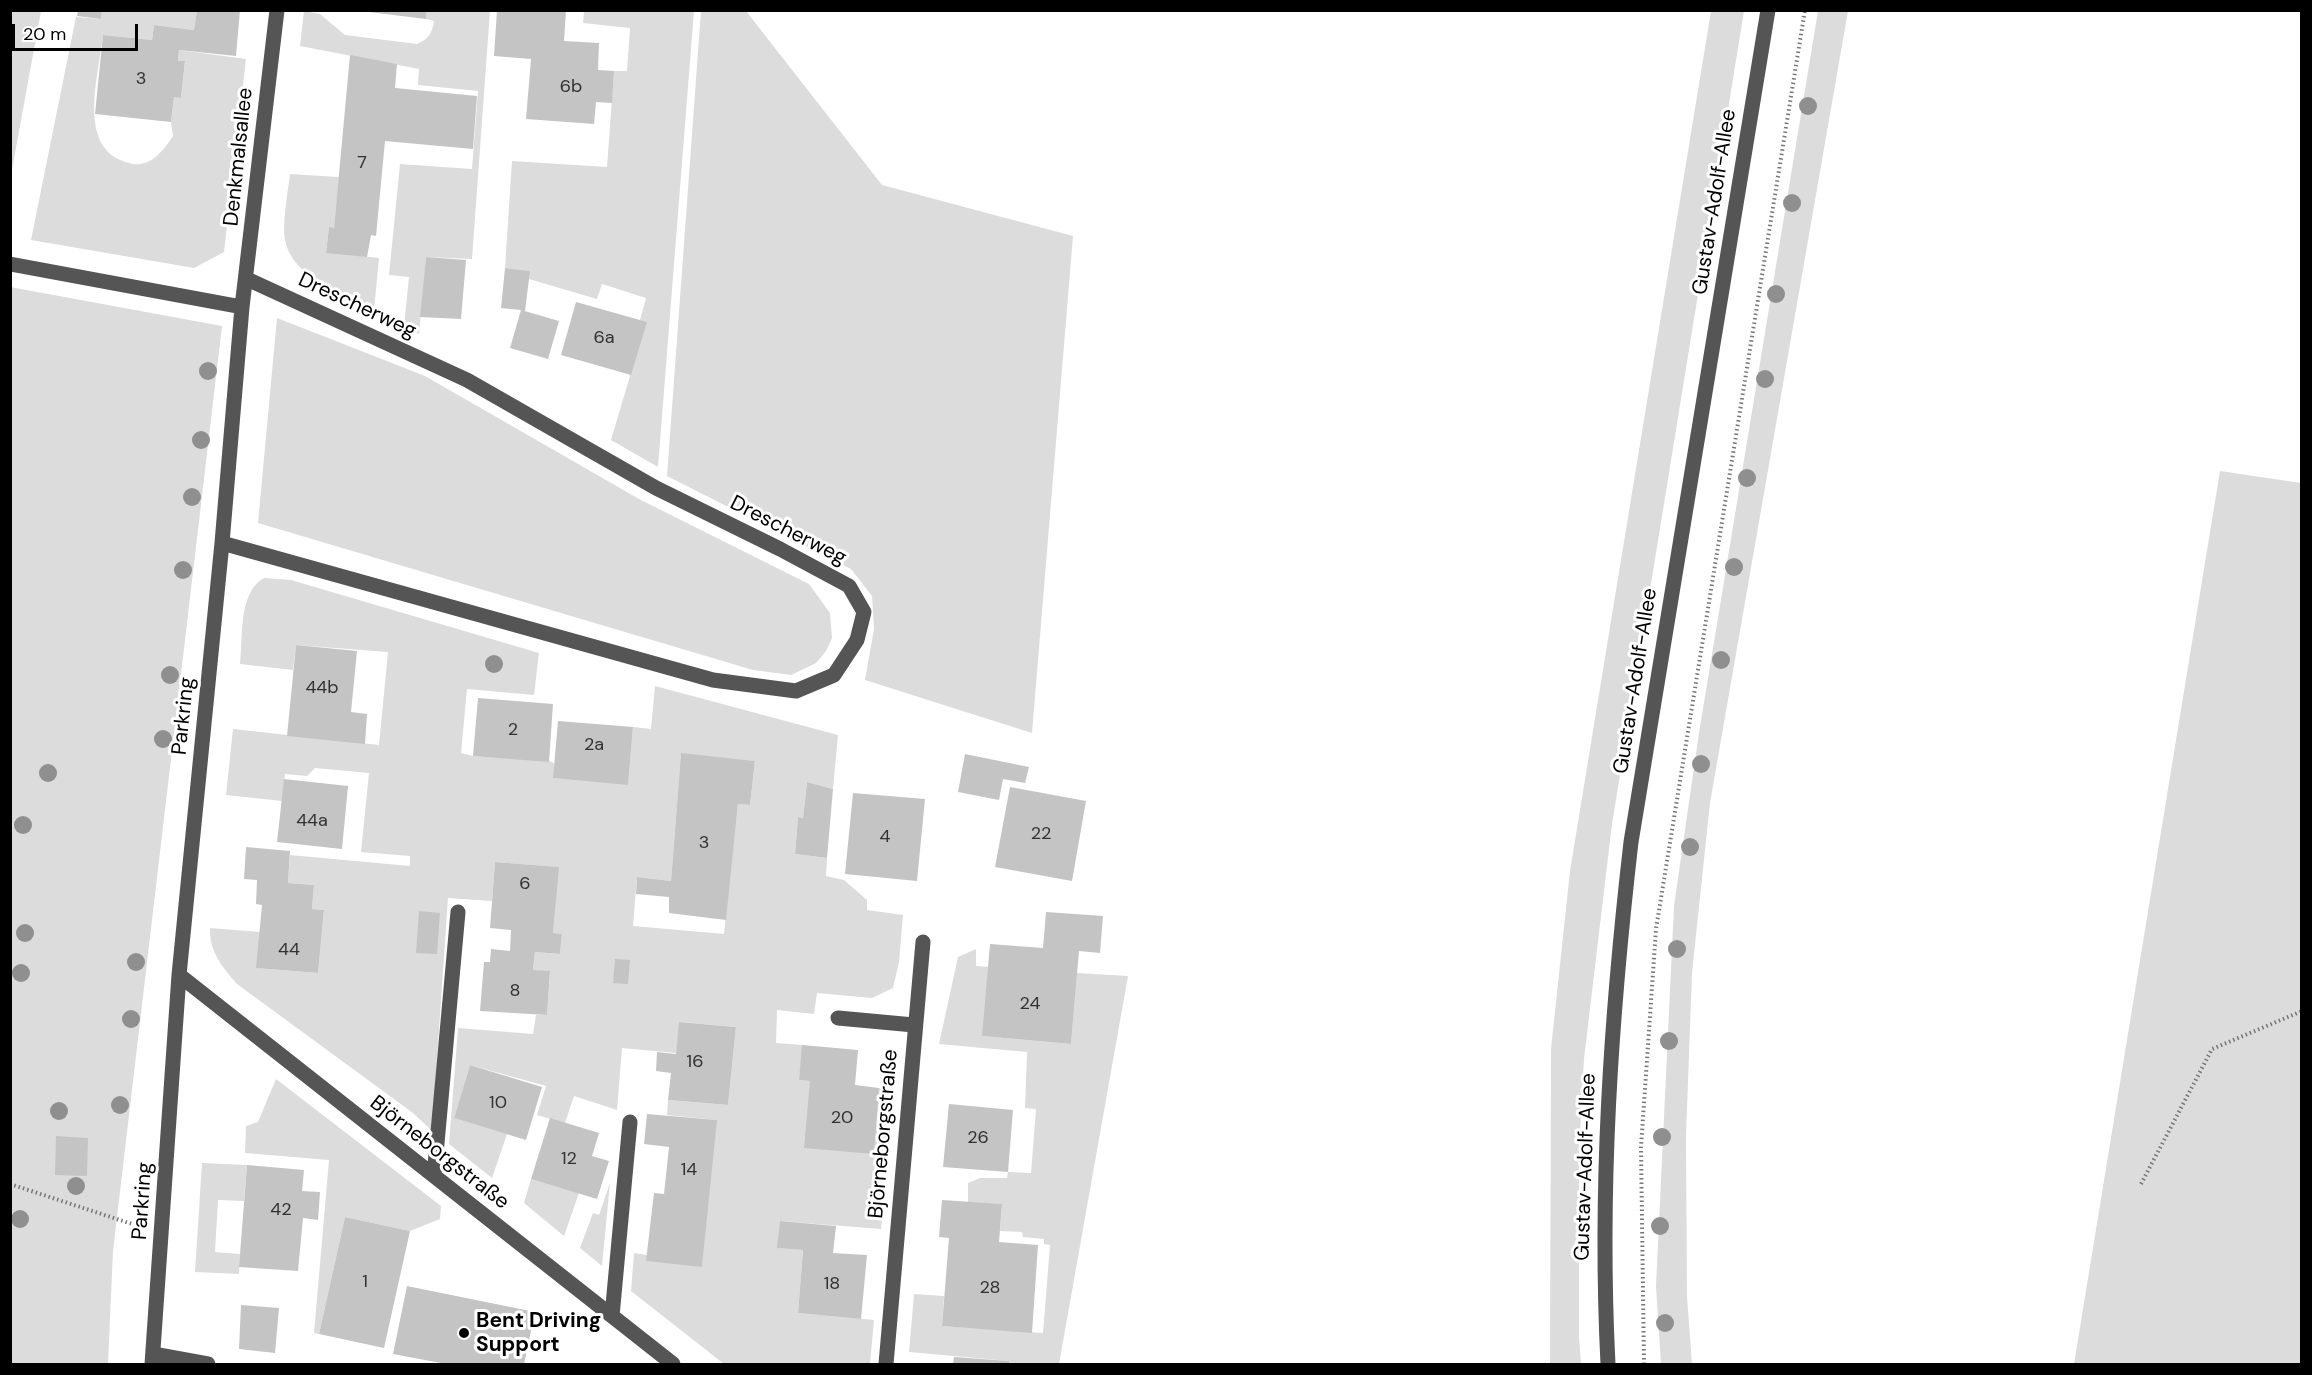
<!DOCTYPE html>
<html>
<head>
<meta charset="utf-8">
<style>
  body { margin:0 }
  #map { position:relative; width:2312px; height:1375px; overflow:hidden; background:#fff; font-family:"DM Sans",sans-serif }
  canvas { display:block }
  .frame { position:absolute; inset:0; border:12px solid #000; pointer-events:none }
  .scale { position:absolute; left:12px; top:24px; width:126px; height:27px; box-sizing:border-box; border:3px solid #000; border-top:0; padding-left:8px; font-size:18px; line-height:21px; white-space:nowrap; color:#000; -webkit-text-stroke:4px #fff; paint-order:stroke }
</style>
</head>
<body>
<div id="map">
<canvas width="2312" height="1375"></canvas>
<div class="frame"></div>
<div class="scale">20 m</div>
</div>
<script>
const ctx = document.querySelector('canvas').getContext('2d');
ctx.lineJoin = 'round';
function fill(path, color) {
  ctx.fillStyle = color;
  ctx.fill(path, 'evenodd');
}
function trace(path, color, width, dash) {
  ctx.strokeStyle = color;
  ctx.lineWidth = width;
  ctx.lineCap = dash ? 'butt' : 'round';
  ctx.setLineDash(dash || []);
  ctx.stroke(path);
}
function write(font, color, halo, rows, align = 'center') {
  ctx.font = font + ' "DM Sans",sans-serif';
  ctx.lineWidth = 6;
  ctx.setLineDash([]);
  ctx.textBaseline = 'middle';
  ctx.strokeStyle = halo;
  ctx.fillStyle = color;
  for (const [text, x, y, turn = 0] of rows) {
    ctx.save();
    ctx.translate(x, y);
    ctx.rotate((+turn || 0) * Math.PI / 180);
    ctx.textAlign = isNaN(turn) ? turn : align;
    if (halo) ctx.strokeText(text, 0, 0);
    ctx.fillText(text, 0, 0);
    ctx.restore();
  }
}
const green = new Path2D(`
  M11,10L41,11L11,175L10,11Z
  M102,11H197L194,30L154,25L152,40L103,35C99,75 75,150 129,163C150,169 163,151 173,136L171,122L174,97L181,98L185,62L178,61L179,50L246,59L224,252L194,268L31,240L76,17L101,19Z
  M304,11L320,14L345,35L417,44C428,39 432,34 434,21L426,19L427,11H490L472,259L426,257L419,334L404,326L409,277L389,275L400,164L472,169L478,91L418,85L419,69L300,46Z
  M584,11H694L658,467L611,440L646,322L640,320L646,298L602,284L597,299L529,279V271L505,268L512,161L607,167L614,71H627L630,28L583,23Z
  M701,11H746L882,185L1073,236L1032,733L865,680L874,629L872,596L851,569L667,476Z
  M1711,11H1744L1612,824L1584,1059L1579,1152V1337L1581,1364H1550L1551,1049L1570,871Z
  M1818,11H1848L1710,803L1692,973L1686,1136L1687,1296L1692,1364H1661L1656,1286L1674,906L1699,733Z
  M290,174L339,177L334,228H329L326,252L379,258L374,310C344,295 292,278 285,240C282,223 288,192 290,174Z
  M10,287L222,326L113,1251L108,1364H11Z
  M277,318L425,376L639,499L809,584L830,613L832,638L826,651L816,663L791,675L753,670L258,523Z
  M2220,471L2301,483V1364H2074Z
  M264,578L291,580L539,653L534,695L467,689L461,753L473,756L549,761L554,763V778L628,784L633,727L651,729L655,686L838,735L833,789L807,782L803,818L798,817L795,854L827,858L826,876L844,880L867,900V910L903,915L899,962L893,988L872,998L817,993L814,1014L777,1010L776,1043L803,1045L799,1080L811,1081L873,1154L879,1088H893L881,1229L780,1221L778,1248L803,1250L798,1313L874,1320L870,1364H724L631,1291L634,1253L647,1255V1261L702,1266L716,1120L667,1115L668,1100L728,1105L736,1027L680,1022L676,1053L622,1048L617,1110L574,1096L565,1123L537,1115L546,1086L470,1065L454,1118L507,1134L492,1178L449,1144L458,1028L533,1034L536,1015H547L550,972L533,970L535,952L560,954L562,934L553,933L558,867L495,862L492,901L448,898L432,1131L413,1113L237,984C222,967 209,951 210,928L260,932L257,968L318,973L324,910L312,909L314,885L288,883L290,855L410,866V856L361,852L369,773L315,768L307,776L285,774L282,801L226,795L233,729L379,745L388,652L296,645L293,670L240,664C243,638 238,592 264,578ZM681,754L755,761L750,805L738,804L724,934L633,926L637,877L671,881Z
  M976,949V966L989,967L983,1036L1071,1044L1077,973L1128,976L1059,1364H1009V1361L909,1352L914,1294L944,1296L942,1326L1043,1333L1050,1245L1044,1244V1239L1023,1237L1022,1232L1000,1231L1002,1204L968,1202V1183L980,1178H1007L1008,1172L1031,1173L1036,1109L1025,1108L1027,1052L939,1044L958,957Z
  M276,1079L441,1206L440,1219L410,1231L345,1217L319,1334L314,1333L329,1160L245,1153L246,1126L258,1122Z
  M202,1163L247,1165L244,1201L218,1200L215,1252L240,1254L239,1274L195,1272Z
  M531,1179L579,1193L564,1236L524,1203Z
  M610,1183L602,1266L580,1248L593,1213L599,1215Z`);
const building = new Path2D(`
  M78,10H102L101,19L77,16Z
  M197,10H240L236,56L179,50L178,61H185L181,98L174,97L171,122L95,114L103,35L152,40L154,25L194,30Z
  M353,10H427L426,19Z
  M497,10H566L564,41L599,43L598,70L614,71L612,103L596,102L594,124L526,119L531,59L494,56Z
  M350,55L397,64L395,88L477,96L473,149L385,141L376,236L371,235L367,257L326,253L329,227L334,228Z
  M426,257L466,260L461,319L420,317Z
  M505,268L530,271L525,311L521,310L559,321L548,359L510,348L521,310L501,308Z
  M576,302L647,322L631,375L561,355Z
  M296,645L357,651L351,712L367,714L365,744L287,736Z
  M478,698L553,704L549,762L473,756Z
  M558,721L633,727L628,785L553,778Z
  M681,753L755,761L750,805L738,804L726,920L669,913V897L636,894L637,877L671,881Z
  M965,754L1029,767L1025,783L1003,779L999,800L958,792Z
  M284,779L348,786L342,849L277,842Z
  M807,782L833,789L827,858L795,854L798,817L803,818Z
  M1010,787L1086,801L1072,881L995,867Z
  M853,793L925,799L917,881L845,874Z
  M246,847L290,851L288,883L314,885L312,909L324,910L318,973L256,968L262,905L256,904L257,880L244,879Z
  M495,862L559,867L553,933L562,934L560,954L535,952L533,970L550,971L547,1015L480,1011L484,962H490L491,949L510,951L511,930L490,928Z
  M419,911L440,913L437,954L416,953Z
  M1046,912L1103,916L1100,953L1079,951L1071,1044L982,1036L990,944L1043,948Z
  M615,959L630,960L628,984L613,983Z
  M679,1022L736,1027L728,1105L668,1100L671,1073L656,1071L657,1052L676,1054Z
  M802,1045L858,1050L855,1085L879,1088L874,1154L804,1148L810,1081L799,1080Z
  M470,1065L542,1087L526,1140L454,1118Z
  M949,1104L1013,1110L1008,1172L943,1167Z
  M647,1114L717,1120L702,1267L646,1261L654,1193L664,1194L669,1147L644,1144Z
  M550,1118L599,1133L592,1156L609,1161L597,1199L531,1179Z
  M56,1136L88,1138L87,1176L55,1175Z
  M247,1165L304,1170L302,1191L320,1192L318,1220L303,1218L298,1271L239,1267Z
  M942,1200L1002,1204L999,1242L1038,1245L1032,1333L942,1326L949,1238L939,1237Z
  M345,1217L410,1231L384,1348L319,1334Z
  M780,1221L836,1226L833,1253L867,1255L861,1319L798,1313L803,1250L777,1248Z
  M407,1286L535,1312L524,1364H446L393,1354Z
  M241,1305L279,1308L275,1353L239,1349Z
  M954,1357L1009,1361V1364H953Z`);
const path = new Path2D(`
  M10,1184L132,1224
  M2141,1184L2212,1049L2302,1011
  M1644,1364L1641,1147L1656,929L1805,10`);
const minor = new Path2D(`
  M10,264L242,307
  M222,543L713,680L796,691L834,675L857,640L864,612L849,586L780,549L656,488L467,380L247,279
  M179,975L673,1364
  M838,1018L914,1025
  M434,1176L458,912
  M612,1316L630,1122
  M153,1354L208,1364
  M152,1364L179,975L222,543L242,307L277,10
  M886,1364L923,942
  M1608,1364C1599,1189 1611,1016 1631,842L1768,10`);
const trees = [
  [1808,106],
  [1792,203],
  [1776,294],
  [208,371],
  [1765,379],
  [201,440],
  [1747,478],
  [192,497],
  [1734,567],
  [183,570],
  [1721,660],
  [494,664],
  [170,675],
  [163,739],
  [1701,764],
  [48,773],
  [23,825],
  [1690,847],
  [25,933],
  [1677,949],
  [136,962],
  [21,973],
  [131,1019],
  [1669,1041],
  [120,1105],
  [59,1111],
  [1662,1137],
  [76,1186],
  [20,1219],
  [1660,1226],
  [1665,1323]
];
const markers = [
  [464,1333,6,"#000"]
];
const numberNames = [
  ["3",141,79],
  ["6b",571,87],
  ["7",362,163],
  ["6a",604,338],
  ["44b",322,688],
  ["2",513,730],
  ["2a",594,745],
  ["44a",312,821],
  ["22",1041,834],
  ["4",885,837],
  ["3",704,843],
  ["6",525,884],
  ["44",289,950],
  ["8",515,991],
  ["24",1030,1004],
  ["16",695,1062],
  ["10",498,1103],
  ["20",842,1118],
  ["26",978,1138],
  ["12",569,1159],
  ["14",689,1170],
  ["42",281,1210],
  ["1",365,1282],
  ["18",832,1284],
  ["28",990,1288]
];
const streetNames = [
  ["Denkmalsallee",239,157,-84],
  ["Gustav-Adolf-Allee",1715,202,-81],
  ["Drescherweg",357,306,25],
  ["Drescherweg",788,531,27],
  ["Gustav-Adolf-Allee",1636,681,-81],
  ["Parkring",184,716,-84],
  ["Björneborgstraße",884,1134,-85],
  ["Björneborgstraße",439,1153,38],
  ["Gustav-Adolf-Allee",1586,1167,-88],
  ["Parkring",143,1201,-86]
];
const poiNames = [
  ["Bent Driving",476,1321],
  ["Support",476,1345]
];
fill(green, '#dcdcdc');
fill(building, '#c4c4c4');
trace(path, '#777', 4, [1.5, 3]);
trace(minor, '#555', 15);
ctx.fillStyle = '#8f8f8f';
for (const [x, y] of trees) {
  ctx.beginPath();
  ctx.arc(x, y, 9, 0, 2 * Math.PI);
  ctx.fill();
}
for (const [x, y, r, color] of markers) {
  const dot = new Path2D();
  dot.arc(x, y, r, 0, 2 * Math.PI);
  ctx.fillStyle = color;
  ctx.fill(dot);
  trace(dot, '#fff', 2);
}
write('18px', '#313131', null, numberNames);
write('21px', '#000', '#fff', streetNames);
write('bold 21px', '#000', '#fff', poiNames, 'left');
</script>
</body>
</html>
